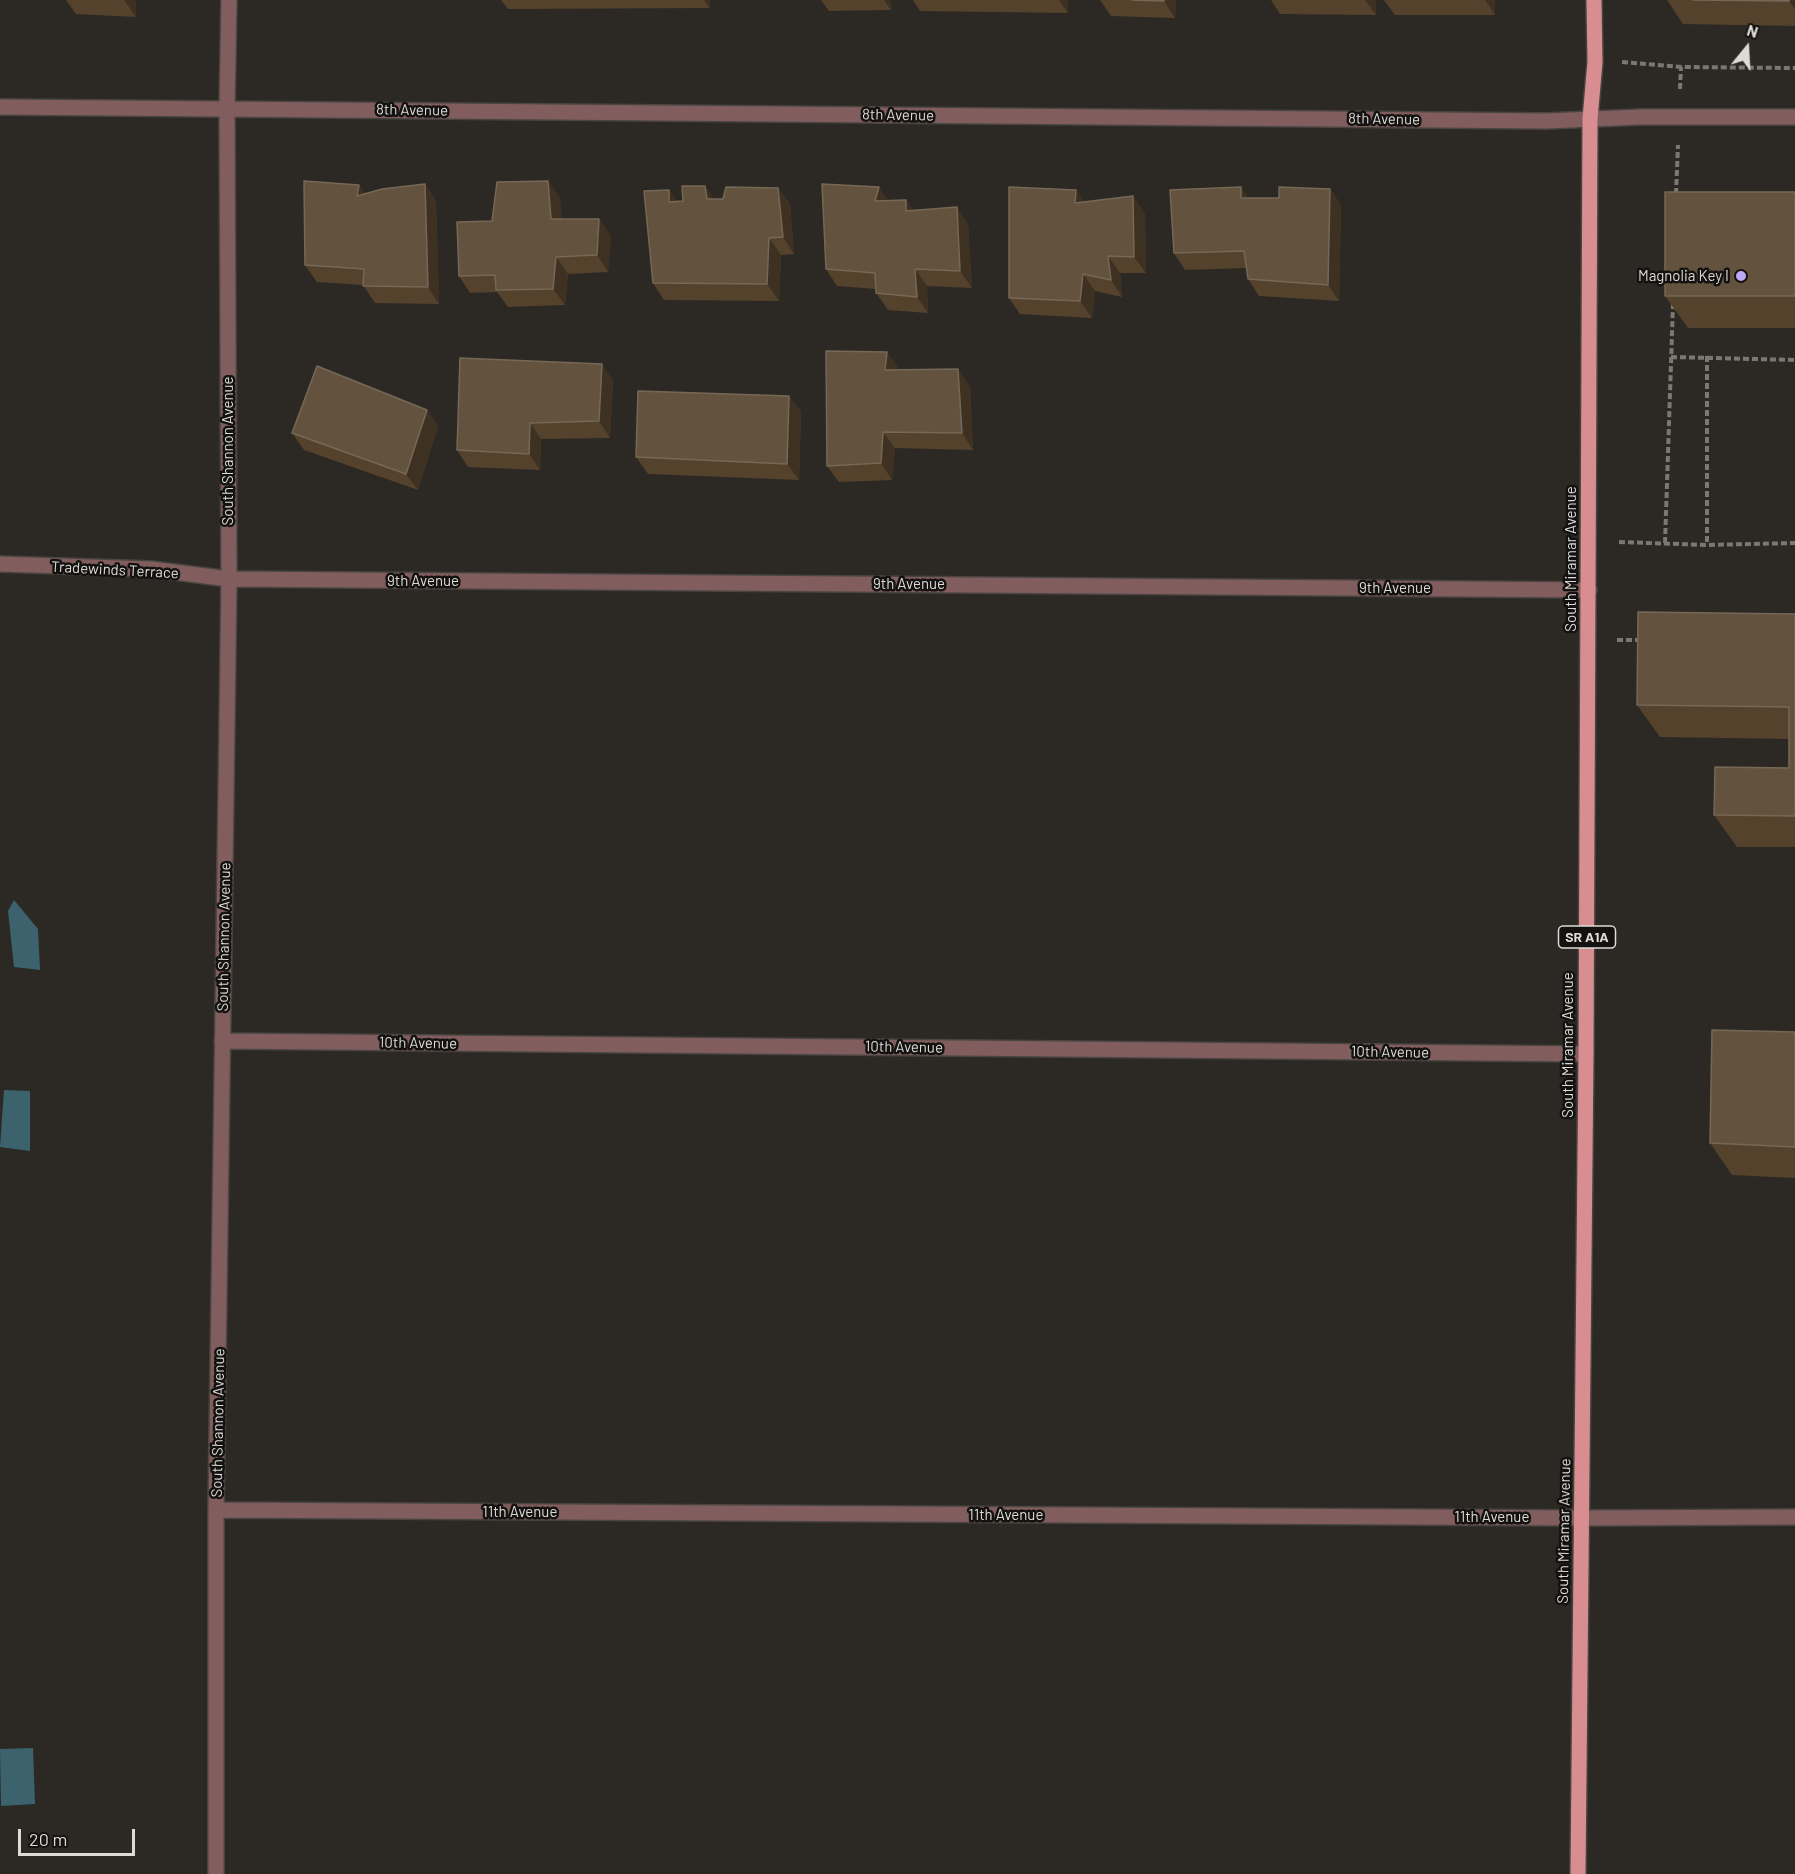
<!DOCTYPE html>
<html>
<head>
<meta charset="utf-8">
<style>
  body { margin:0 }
  #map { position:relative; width:1795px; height:1874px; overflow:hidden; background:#2c2924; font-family:Barlow,sans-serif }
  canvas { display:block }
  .north { position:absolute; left:1717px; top:18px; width:60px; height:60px; -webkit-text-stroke:4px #131210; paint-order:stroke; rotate:18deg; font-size:16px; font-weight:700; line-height:24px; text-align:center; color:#dddbd8 }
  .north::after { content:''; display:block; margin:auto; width:21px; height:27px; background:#dddbd8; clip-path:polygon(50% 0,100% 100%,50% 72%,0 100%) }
  .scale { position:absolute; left:18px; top:1829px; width:117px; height:27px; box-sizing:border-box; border:3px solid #dddbd8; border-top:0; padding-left:8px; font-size:18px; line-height:21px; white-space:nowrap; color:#dddbd8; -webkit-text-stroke:4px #131210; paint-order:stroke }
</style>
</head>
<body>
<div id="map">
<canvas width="1795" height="1874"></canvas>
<div class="north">N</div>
<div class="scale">20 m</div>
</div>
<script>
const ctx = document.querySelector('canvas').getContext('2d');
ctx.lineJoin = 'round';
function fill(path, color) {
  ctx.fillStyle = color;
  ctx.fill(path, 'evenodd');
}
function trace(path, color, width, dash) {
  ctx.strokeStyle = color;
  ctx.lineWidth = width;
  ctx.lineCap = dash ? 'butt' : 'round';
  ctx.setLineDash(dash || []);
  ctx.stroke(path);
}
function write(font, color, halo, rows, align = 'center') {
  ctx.font = font + ' Barlow,sans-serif';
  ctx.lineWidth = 5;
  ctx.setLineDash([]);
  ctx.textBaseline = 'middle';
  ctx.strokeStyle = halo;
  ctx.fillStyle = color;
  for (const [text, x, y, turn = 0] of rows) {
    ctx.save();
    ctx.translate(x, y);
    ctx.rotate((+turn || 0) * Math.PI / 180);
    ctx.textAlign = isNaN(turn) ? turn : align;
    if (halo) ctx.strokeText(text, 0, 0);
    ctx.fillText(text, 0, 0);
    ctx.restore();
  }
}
const water = new Path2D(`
  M14,900L38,929L40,970L14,967L8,911Z
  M4,1090L30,1091V1151L0,1147Z
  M33,1748L35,1804L1,1806L0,1749Z`);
const path = new Path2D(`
  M1622,62L1681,67L1795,68
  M1680,89L1681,67
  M1676,194L1678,145
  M1707,356V545
  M1671,357L1795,360
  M1619,542L1707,545L1795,543
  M1665,543L1673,304
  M1617,640H1642`);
const street = new Path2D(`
  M0,107L1546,121L1641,117H1795
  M0,564L151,569L229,579L1589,590
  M222,1041L1586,1054
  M216,1510L1583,1518L1795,1517
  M216,1874V1510L229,579L227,109L229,0`);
const primary = new Path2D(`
  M1578,1874L1586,1054L1590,119L1595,62L1594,0`);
const wall = new Path2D(`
  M66,0H136V17L76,14Z
  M501,0H710V8L508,9Z
  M821,0H890L891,10L829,11Z
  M913,0H1068V13L920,11Z
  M1100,0H1176L1175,18L1111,16Z
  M1271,0H1376V15L1280,14Z
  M1384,0H1495V15H1395Z
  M1667,0H1795V26L1683,24Z
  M425,184L436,201L439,304L375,303L363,285L317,282L305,265L359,185L365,194Z
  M778,188L790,204L794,254L781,255L779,301L664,300L653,283L677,202L723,199Z
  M1330,189L1341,205L1339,301L1259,296L1248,279L1246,268L1185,270L1174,253L1249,198H1279Z
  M1076,190L1084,202L1145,213L1146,273H1120L1122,297L1095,291L1092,318L1020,314L1009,298Z
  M1795,192V328H1688L1665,296Z
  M560,197L561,219H599L611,236L608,272L568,274L565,305L508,307L497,292L470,293L459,276L492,221Z
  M906,200L913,210L968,224L972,288L927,286L928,313L888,310L876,293V289L837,286L826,269L889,201Z
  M887,352L899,370L970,386L973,450L895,448L892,480L839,482L827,466Z
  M613,380L610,438L541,439L540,470L468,467L457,450Z
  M789,396L801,412L799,480L648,474L636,457Z
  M427,410L438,426L418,490L304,450L292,433Z
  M1795,614V847H1737L1714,815L1789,768V739L1660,737L1637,705Z
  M1795,1032V1178L1732,1175L1710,1143Z`);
const shadedWall = new Path2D(`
  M124,0H136V17Z
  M704,0H710V8Z
  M884,0H890L891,10Z
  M1059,0H1068V13Z
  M1164,0H1176L1175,18L1164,1Z
  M1365,0H1376V15Z
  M1485,0H1495V15Z
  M1789,0H1795V9L1789,1Z
  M548,181L560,197L563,236L551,219Z
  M425,184L436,201L439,304L428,287Z
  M359,185L371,202L357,196Z
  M705,186L717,203L707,199Z
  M879,187L890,203L875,201Z
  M1241,187L1253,203L1241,198Z
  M778,188L790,204L794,254L783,237Z
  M1330,189L1341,205L1339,301L1328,285Z
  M669,190L681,207L669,202Z
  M1076,190L1088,207L1075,203Z
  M1133,196L1145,213L1146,273L1134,257Z
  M906,200L918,217L906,211Z
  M957,207L968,224L972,288L960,271Z
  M599,219L611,236L608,272L597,255Z
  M769,238L781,255L779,301L767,284Z
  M1108,256L1120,273L1122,297L1111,280Z
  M556,257L568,274L565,305L553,289Z
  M915,269L927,286L928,313L917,297Z
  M1083,274L1095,291L1092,318L1080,301Z
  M887,352L899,369L897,387L885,370Z
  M602,364L613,380L610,438L599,421Z
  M958,369L970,386L973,450L962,433Z
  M789,396L801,412L799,480L787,464Z
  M427,410L438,426L418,490L406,474Z
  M530,423L541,439L540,470L529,454Z
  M883,432L895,448L892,480L881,463Z`);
const building = new Path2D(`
  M1132,0H1164V1Z
  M1693,0H1789V1Z
  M304,181L359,185L357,196L382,189L425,184L428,287L363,286L364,269L305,265Z
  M548,181L551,219H599L597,255L556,257L553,289L496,290L495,275L459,276L457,222L492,221L497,182Z
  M822,184L879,187L875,201L906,200V211L957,207L960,271L915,269L917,297L876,293L875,273L826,269Z
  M682,186H705L707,199H723L726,187L778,188L783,237L769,238L767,284L653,283L644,191L669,190V202L683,201Z
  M1009,187L1076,190L1075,203L1133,196L1134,257L1108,256L1111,280L1083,274L1080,301L1009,298Z
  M1241,187V198H1279V187L1330,189L1328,285L1248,279L1244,251L1174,253L1170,190Z
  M1665,192H1795V296H1665Z
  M826,351L887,352L885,370L958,369L962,433L883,432L881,463L827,466Z
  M460,358L602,364L599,421L530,423L529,454L457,450Z
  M317,366L427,410L406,474L292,433Z
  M638,391L789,396L787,464L636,457Z
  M1638,612L1795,614V816L1714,815L1715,767L1789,768V707L1637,705Z
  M1712,1030L1795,1032V1147L1710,1143Z`);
const markers = [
  [1741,276,6,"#bda9f5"]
];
const shields = [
  [1587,937,57]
];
const shieldNames = [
  ["SR A1A",1587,937]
];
const streetNames = [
  ["8th Avenue",412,110,1],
  ["8th Avenue",898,115,1],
  ["8th Avenue",1384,119,1],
  ["South Shannon Avenue",228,451,-90],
  ["South Miramar Avenue",1571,559,-90],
  ["Tradewinds Terrace",115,570,3],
  ["9th Avenue",423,581],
  ["9th Avenue",909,584],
  ["9th Avenue",1395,588],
  ["South Shannon Avenue",224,937,-89],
  ["10th Avenue",418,1043,1],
  ["South Miramar Avenue",1568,1045,-90],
  ["10th Avenue",904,1047,1],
  ["10th Avenue",1390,1052,1],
  ["South Shannon Avenue",218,1423,-89],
  ["11th Avenue",520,1512],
  ["11th Avenue",1006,1515],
  ["11th Avenue",1492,1517],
  ["South Miramar Avenue",1564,1531,-89]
];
const poiNames = [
  ["Magnolia Key I",1729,276]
];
fill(water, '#3c636d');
trace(street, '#484541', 18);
trace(primary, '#484541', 18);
trace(path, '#7b7874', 4, [6, 3]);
trace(street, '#815d5e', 15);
trace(primary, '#d88e91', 15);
fill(wall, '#54422c');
fill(shadedWall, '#3e3121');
fill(building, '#63533e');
trace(building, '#766856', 1.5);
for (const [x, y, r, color] of markers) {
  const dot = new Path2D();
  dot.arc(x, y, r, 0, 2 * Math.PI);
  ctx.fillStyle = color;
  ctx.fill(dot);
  trace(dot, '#131210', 2);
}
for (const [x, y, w] of shields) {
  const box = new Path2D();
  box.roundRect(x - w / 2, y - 11, w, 22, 4.5);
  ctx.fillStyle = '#131210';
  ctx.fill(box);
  trace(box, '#dddbd8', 1.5);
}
write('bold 14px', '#dddbd8', null, shieldNames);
write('15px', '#dddbd8', '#131210', streetNames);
write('15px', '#dddbd8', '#131210', poiNames, 'right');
</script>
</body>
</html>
